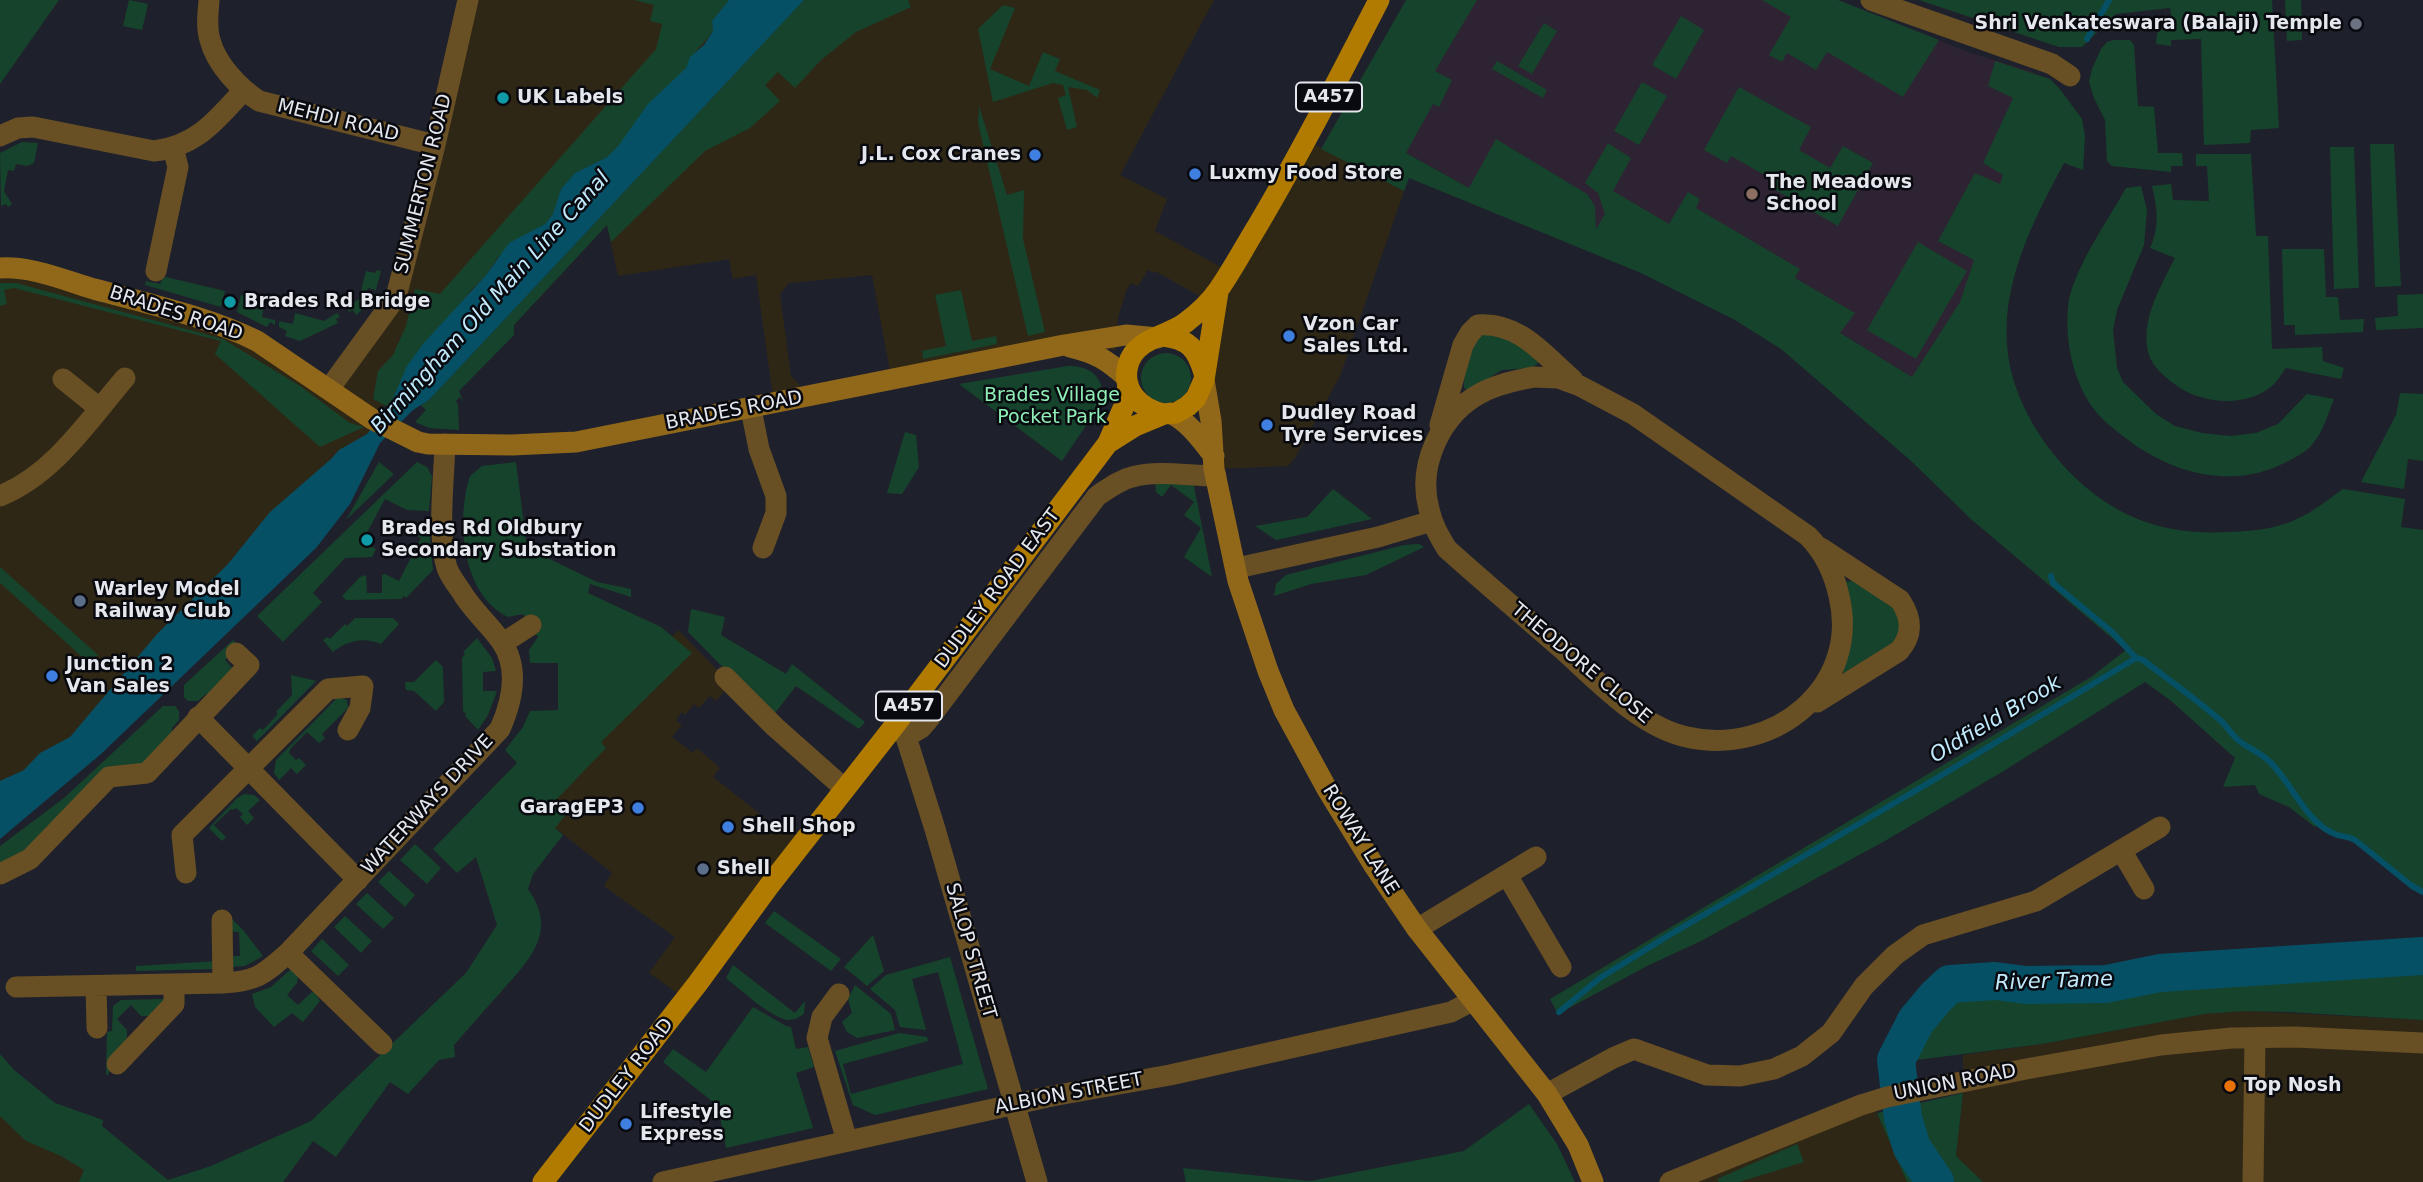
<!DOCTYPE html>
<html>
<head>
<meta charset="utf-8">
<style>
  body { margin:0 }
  canvas { display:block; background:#1e202b }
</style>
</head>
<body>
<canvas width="2423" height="1182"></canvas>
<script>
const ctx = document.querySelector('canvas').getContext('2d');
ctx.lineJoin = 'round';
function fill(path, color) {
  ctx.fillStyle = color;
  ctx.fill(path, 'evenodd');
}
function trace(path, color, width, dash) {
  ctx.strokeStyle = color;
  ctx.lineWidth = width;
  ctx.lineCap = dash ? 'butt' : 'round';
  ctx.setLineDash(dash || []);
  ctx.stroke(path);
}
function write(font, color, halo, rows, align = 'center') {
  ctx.font = font + ' "DejaVu Sans",sans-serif';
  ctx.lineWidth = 5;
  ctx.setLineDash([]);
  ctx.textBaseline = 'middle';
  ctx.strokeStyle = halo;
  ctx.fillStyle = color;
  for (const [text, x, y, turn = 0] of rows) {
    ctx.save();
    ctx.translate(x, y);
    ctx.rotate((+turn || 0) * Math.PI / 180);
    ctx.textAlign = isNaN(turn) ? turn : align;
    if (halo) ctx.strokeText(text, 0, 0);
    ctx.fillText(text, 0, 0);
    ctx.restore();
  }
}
const industrial = new Path2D(`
  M468,0H1214L1120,175L1167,199L1155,231L1230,272L1306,140L1404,191L1340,376L1295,458L1288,466L1242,468L1214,469L1212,303L1155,271L1154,273L1148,270L1138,286L1131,283L1126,291L1118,318L1115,351L1103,347L892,381L872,275L789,283L780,294L791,376L799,384L801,398L774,404L756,275L733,279L729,259L618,276L607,225L580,202L391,410L384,405L365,427L374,432L299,526L0,804V268L220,325L329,389L396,297Z
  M678,630L731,684L716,701L710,696L699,708L694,704L685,715L682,712L676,720L682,725L672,737L693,753L697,748L720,768L713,777L774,825L783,826L804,842L686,999L649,973L675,937L604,886L612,873L530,808Z
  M2246,1011L2423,1020V1182H1983L1956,1156L1963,1093V1055L2042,1044L2204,1014Z
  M1861,1105L1877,1113L1907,1182H1670Z
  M0,1115L110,1182H0Z`);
const education = new Path2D(`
  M1406,0H1838L1968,52L2033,72L1981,303L1925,385L1840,333L1469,188L1406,153Z`);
const green = new Path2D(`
  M0,0H59L0,84Z
  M129,0L148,4L142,30L123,26Z
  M634,0H729L712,21L713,31C704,44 691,53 686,68L619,145L607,157L575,173L561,189L553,214L545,224L522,238L498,257L486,275L472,289L396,393L388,407L373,399L378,371L393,355L406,326L415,289L440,294L656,49L662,24L650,21L654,5Z
  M804,0H908L911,7L856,32L821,60L795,88L778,72L765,85L780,101L750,128L705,151L611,242L607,225L514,325V335L459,391L464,403L460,397L456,401L458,405L459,430L429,428L415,422L426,410L421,405L429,400Z
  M1406,0H1477L1435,71L1452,80L1439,107L1433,104L1406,153L1469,188L1496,139L1587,194L1595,206L1596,229L1605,214L1598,193L1585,183L1608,143L1631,158L1613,191L1669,224L1688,192L1700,199L1696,208L1800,269L1795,278L1855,313L1840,333L1912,377L1960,302L1974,260L1938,241L1975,173L2000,184L2003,175L1983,163L2013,98L1988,86L1995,61L2050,79L2059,88L2082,119L2085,136L2083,170L2064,163C2033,221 1999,286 2008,354C2013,394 2035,433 2061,463C2109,516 2160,536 2231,532C2255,531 2282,528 2303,516C2317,509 2330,498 2343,489L2405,499L2401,527L2423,530V892L2412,886L2355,840L2345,835L2335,834L2321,824L2315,827L2289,807L2259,794L2255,785L2223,787L2235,758L2170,700L2145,682L2002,772L1883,842L1701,941L1647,966L1558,1014L1550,999L2091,677L2126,650L1972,520L1910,460L1781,349L1735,320L1641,273L1409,178L1404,191L1321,149Z
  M1762,0H1838L1939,40L1903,97L1827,52L1816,70L1787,53L1782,62L1769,55L1791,17Z
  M1919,0H2272L2279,128L2251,130L2250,143L2204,145L2201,39L2171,40V46L2156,44L2157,33L2163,28L2173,26L2170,8L2116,14L2082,47H2059Z
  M2285,0H2301L2302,40L2287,41Z
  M1003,5L1015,8L990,69L1029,86L1043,52L1060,59L1055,71L1100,90L1097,98L1087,90L1068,87L1077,127L1067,130L1058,98L1066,95L1063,85L1053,83L993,102L978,29Z
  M1681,16L1704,30L1676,79L1652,65Z
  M1544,23L1557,31L1532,74L1518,66Z
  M2114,40H2130L2134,45L2138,106L2154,107L2158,153H2182L2183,166H2171V172L2112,166L2107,161L2105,120L2094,98L2089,82L2092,69L2101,49L2107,42Z
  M1497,61L1547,90L1543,98L1492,69Z
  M1642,82L1667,96L1639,145L1614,131Z
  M1739,87L1811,127L1799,150L1830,168L1843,146L1873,163L1838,226L1772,188L1775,181L1731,156L1727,163L1704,150Z
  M979,106L1007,195L1024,190L1023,239L1045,332L1028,336L978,123Z
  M22,142L38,143L34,163L27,166L16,164L14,171L8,170L4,191L12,204L8,207L6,204L1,206L0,153Z
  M2370,144H2394L2401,286L2375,287Z
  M2330,147H2354L2359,288L2334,289Z
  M2196,154H2251L2256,236H2268L2272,349L2322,347L2323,361L2344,368L2341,379L2286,368C2282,373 2278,380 2273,385C2246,409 2199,404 2173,383C2164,376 2152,366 2149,355C2139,322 2161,286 2175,258L2150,248C2160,227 2157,207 2152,186L2171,184L2173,200L2209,201L2207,166H2196Z
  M2141,186L2147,210L2144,245L2117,310L2113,330L2117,368L2123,382L2156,414L2175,426L2202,433L2230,436L2256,433L2278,424L2307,394L2334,399C2328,414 2322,435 2310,447C2301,455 2289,461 2278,466C2225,489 2168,471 2124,437C2114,429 2101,419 2093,408C2073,380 2065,342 2068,307C2071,272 2109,219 2126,188Z
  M1918,242L1967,271L1916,359L1867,330Z
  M2282,249H2324L2326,297H2338L2340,320L2364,319L2363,332L2295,335V325H2284Z
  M377,270L381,271L376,290L368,288L367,291L375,293L372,301L356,315L353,310L349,312L346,307L359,299L366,271L375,273Z
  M166,277L225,291L221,307L145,285L146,281L160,284L163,278Z
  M0,283H16L223,339L300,386L350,423L364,427L320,447L215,354L221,341L14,288L4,290L7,304L0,306Z
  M961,290L972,341L996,336L997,344L923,359L922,351L946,346L935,295Z
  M2423,294V328L2376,330L2375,318L2398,316L2397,295Z
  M241,295L256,299V304L264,306L262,317L275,320V325L270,322L267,327L237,312Z
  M295,313L324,321L337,313L340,317L336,319L338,323L300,341L285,336L287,331L279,327V321L293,324Z
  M1483,335C1507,334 1519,345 1537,358L1538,363L1532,368L1502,370L1469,390L1464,388C1464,371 1469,344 1483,335Z
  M1141 378a25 25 0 1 1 50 0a25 25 0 1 1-50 0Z
  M1068,366C1091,366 1102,376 1104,399L1062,461L959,384Z
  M2400,393L2423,394V461L2408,459L2404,489L2361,482L2396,415Z
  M905,432L916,435L919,467L902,494L887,493Z
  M379,462L394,474L346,520Z
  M417,462L427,467L432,476L429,511L407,510L385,499L362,542L376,549L372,557L345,558L313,593L322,602L283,642L257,616Z
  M516,462L527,548L597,582L631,589V597L590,584L588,593L661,627L692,653L601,742L606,748L554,802L567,813L555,828L563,835L533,874L528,889C559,932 529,960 501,992C485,1009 470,1027 454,1045L455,1057L439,1060L408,1094L390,1082L336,1157L313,1141L283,1182H79L84,1170L61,1156L26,1141L0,1116V1054L14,1070L55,1103L103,1120L102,1126L168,1180L211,1166L311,1121L466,973L497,925L476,857L457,873L433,849L517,763L505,750L523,727L530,711L558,710V663H530L529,650L538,637L523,614L508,617C461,594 456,519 470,476L482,466Z
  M1155,480L1193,481L1212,577L1184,557L1201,528L1184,515L1194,502L1171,485L1162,497L1156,492Z
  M1333,489L1372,519L1276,540L1255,526L1307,517Z
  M411,528L429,529L433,570L406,598L404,596L401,599L346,600L342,596L360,577L366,575L367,593H382V575L385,574L399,581L421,538L408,530Z
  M1419,544L1424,547L1366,575L1311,584L1274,596L1276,584L1286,575L1404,545Z
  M0,567L98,655L90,664L0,583Z
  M1859,580L1900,611V638L1844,673L1841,667L1844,582Z
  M691,609L725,617L721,635L786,674L792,664L865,722L859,729L796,686L772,717L688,632Z
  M355,618H393L399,624L381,644C364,637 348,640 333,652L323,640L327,637L330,639L345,624L347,626Z
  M477,638L492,658L496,671L483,672V691H497L488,715L478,730L465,716L466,714L463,711L462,658L465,654L463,652Z
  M233,640L238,647L225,660L235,671L213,694H206L198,701H188L184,697V685Z
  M436,660L443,667L444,702L436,711L414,691L406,690L405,682H414Z
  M291,675L316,681L257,741L252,736L260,728L263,730L278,714L276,712L292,695Z
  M338,697L347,700L348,708L322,734L325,738L319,743L307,732L291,748L289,753L296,760L299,758L306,765L297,774L291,768L279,780L274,773L276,760Z
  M163,706H175L179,711V720L172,728L171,737L144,765L109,766L23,856L0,866V846L64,798Z
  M244,794L254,795L260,800L248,811L254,818L247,825L240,817L243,814L236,808L233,810L231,809L214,825L226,837L222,841L209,828L237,798Z
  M415,844L441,868L427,884L400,860Z
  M389,871L415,895L405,907L378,882Z
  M367,893L394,918L383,929L356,904Z
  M774,911L841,959L831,971L765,923Z
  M227,914L244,931L263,956L245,966L227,967V956H240L239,932L227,931Z
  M345,916L372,941L361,953L334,927Z
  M873,935L884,971L867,986L844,967Z
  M322,939L349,965L338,976L311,951Z
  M2423,956V1020L2288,1012L2246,1011L2204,1014L2042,1044L1893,1063L1916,1021L1936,997L1950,984L1995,981L2026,985L2106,984L2160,973Z
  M950,957L988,1089L875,1115L853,1105L835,1051L899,1033L927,1037L928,1041L843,1064L851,1094L963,1064L938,972L912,979L926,1030L900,1027L895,1010L870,989L886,975Z
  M217,961V969L136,971V966Z
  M733,965L795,1013L805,1001L804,1014C799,1017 795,1020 788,1020C771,1018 740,989 726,978Z
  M291,969L298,977L297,983L287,995L298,1005L312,992L315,993L320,1001L303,1022L292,1013L274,1027L255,1007L252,994L271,987Z
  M855,985L891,1014L895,1030L857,1038L847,1032L842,1022L852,1013L848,999Z
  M164,999V1003L149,1016H141L131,1005L117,1019L127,1030V1040L113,1056L108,1075H106L107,1032L112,1031L113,1006L121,1000Z
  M753,1007L786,1026L791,1027L796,1049L808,1047L814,1067L796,1073L813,1128L726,1148L718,1106L663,1062L673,1049L706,1072Z
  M1963,1093L1956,1156L1983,1182H1907L1877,1113Z
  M1529,1104L1557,1144L1575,1182H1186L1183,1168L1310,1181L1464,1151Z
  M1797,1144L1804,1162L1739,1182H1719L1717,1179Z`);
const water = new Path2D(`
  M729,0H804L429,400L413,410L380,443L350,504L316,548L101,754L0,839V781L24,770L40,753L70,737L158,633L228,564L270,512L331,459L339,450L367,434L391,403L407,366L423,344L486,275L509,243L545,224L553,214L561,189L575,173L607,157L619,145L648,104L686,68L690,57L704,45L713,31L712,21Z`);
const stream = new Path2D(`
  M2087,39L2109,0
  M2051,576L2053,583L2112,632L2136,658
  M1559,1012L1600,978L1666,937L1937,778L2136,658L2143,660C2169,680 2196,699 2220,720C2227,726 2231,734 2238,740C2248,748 2261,753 2270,762C2291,782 2307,824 2335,834C2342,837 2348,836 2355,840L2412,886L2423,892`);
const river = new Path2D(`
  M1935,1182L1912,1148L1903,1118L1896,1060L1916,1021L1936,997L1950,984L1995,981L2026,985L2106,984L2160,973L2423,956`);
const street = new Path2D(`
  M209,0C208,13 206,27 210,40C216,64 239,88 259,101L435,145
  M1871,0L2052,64L2070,76
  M0,136L18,128L33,127L154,151C196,146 216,121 243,91
  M156,271L178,167L173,148
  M1533,377L1558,378L1580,386L1633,414L1808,536C1825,553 1834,573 1839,596C1861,687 1773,757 1687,737C1640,727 1598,681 1563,650C1524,616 1485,583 1447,549C1439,536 1432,524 1429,509C1417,465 1441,414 1481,393C1497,384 1516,381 1533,377Z
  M63,379L99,408
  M329,389L396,297L435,145L468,0
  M751,409L759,449L776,496V513L763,548
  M1440,425L1463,345L1470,333L1478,325C1520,322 1544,355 1573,380
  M0,496C54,474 88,421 125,378
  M1237,568L1378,537L1432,521
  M503,643L531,625
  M725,677L775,727L845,789
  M1817,702L1899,651C1913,635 1912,618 1900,600L1821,548
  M198,717L358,880
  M895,725L906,737L935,829L1037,1182
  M906,737L921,728L928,720L1097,496C1108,489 1119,480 1132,477C1158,470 1189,476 1216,476
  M2121,850L2144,889
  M186,873L182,835L328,689L363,686L360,708L348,730
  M0,874L30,859L109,777L147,773L249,665L236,653
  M1507,875L1561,967
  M222,920L223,983
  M1417,929L1536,857
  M288,953L382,1044
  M96,986L97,1028
  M16,987L223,983C257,981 263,975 288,953L500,729C512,702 520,668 501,641C489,624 472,610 461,591C456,584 450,576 447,568C437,535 444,479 445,444
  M839,994L822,1017L817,1038L847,1141
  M117,1064L174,1004V984
  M1547,1094L1613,1058L1634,1049L1707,1075L1740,1076L1774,1069L1802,1056L1831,1033L1864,986L1895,955L1923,935L2036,901L2160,827
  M663,1182L1052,1096L1170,1075L1451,1012L1472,1001
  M1670,1182L1861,1105L1887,1097L2026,1069L2161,1045L2232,1038L2295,1037L2423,1043
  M2253,1182L2255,1038`);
const secondary = new Path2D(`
  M0,268C31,266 64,280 94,289C149,304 206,316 257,341L372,419L418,442L428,444L512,445L576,442L1064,345L1126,335L1158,338
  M1070,347C1096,353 1107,360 1126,377
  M1204,380L1211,421L1214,469L1238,581L1268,671L1284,710L1327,789L1373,864L1417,929L1547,1094L1578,1145L1593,1182
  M1170,413C1189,422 1201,440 1214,456`);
const primary = new Path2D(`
  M1163,336C1189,339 1197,349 1204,373
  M1164,414C1141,409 1121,391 1128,365C1135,338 1166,337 1185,323C1197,314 1211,301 1219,289C1233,269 1245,246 1258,225C1301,152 1340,76 1379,0
  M1108,443L1135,426L1164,414L1176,413L1188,406L1196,398L1204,380L1218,292
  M543,1182L698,983L769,886L895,725L1108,443L1125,404L1128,384`);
const markers = [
  [2356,24,7,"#6b7280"],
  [503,98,7,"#0f9aa8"],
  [1035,155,7,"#3f7fe0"],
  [1195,174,7,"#3f7fe0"],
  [1752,194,7,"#8d6e63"],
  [230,302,7,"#0f9aa8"],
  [1289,336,7,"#3f7fe0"],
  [1267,425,7,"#3f7fe0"],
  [367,540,7,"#0f9aa8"],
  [80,601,7,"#5c6f8a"],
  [52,676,7,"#3f7fe0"],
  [638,808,7,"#3f7fe0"],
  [728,827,7,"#3f7fe0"],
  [703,869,7,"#5c6f8a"],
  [2230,1086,7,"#e8710a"],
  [626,1124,7,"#3f7fe0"]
];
const shields = [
  [1329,97,66],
  [909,706,66]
];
const shieldNames = [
  ["A457",1329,97],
  ["A457",909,706]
];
const poiNames = [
  ["Shri Venkateswara (Balaji) Temple",2342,24,"right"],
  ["UK Labels",517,98],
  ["J.L. Cox Cranes",1021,155,"right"],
  ["Luxmy Food Store",1209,174],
  ["The Meadows",1766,183],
  ["School",1766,205],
  ["Brades Rd Bridge",244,302],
  ["Vzon Car",1303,325],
  ["Sales Ltd.",1303,347],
  ["Dudley Road",1281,414],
  ["Tyre Services",1281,436],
  ["Brades Rd Oldbury",381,529],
  ["Secondary Substation",381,551],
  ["Warley Model",94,590],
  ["Railway Club",94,612],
  ["Junction 2",66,665],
  ["Van Sales",66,687],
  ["GaragEP3",624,808,"right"],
  ["Shell Shop",742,827],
  ["Shell",717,869],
  ["Top Nosh",2244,1086],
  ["Lifestyle",640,1113],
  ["Express",640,1135]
];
const streetNames = [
  ["MEHDI ROAD",338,121,14],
  ["SUMMERTON ROAD",424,184,-76],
  ["BRADES ROAD",176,314,18],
  ["BRADES ROAD",734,411,-11],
  ["DUDLEY ROAD EAST",998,589,-53],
  ["THEODORE CLOSE",1581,664,40],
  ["WATERWAYS DRIVE",428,805,-47],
  ["ROWAY LANE",1360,840,58],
  ["SALOP STREET",970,951,74],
  ["DUDLEY ROAD",627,1076,-52],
  ["UNION ROAD",1955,1083,-11],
  ["ALBION STREET",1069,1094,-11]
];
const parkNames = [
  ["Brades Village",1052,396],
  ["Pocket Park",1052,418]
];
const waterNames = [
  ["Birmingham Old Main Line Canal",491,303,-48],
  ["Oldfield Brook",1996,720,-31],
  ["River Tame",2054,982,-2]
];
fill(industrial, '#2f2716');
fill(education, '#2e2332');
fill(green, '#16432b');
fill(water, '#065066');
trace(stream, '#065066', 6);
trace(river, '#065066', 38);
trace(street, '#684f24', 21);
trace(secondary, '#91681a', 21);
trace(primary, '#b07b00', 21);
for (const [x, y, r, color] of markers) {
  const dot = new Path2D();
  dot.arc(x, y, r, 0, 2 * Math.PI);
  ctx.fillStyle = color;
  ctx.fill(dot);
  trace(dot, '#090a0f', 2.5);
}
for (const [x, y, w] of shields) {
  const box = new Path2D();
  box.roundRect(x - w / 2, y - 14.5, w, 29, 5);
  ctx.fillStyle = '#090a0f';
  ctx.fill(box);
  trace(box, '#e5e7ef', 2);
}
write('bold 18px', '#e5e7ef', null, shieldNames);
write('bold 19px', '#e5e7ef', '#090a0f', poiNames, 'left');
write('19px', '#e5e7ef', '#090a0f', streetNames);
write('19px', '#8fefb7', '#090a0f', parkNames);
write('italic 21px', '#c1eafc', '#090a0f', waterNames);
</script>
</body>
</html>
